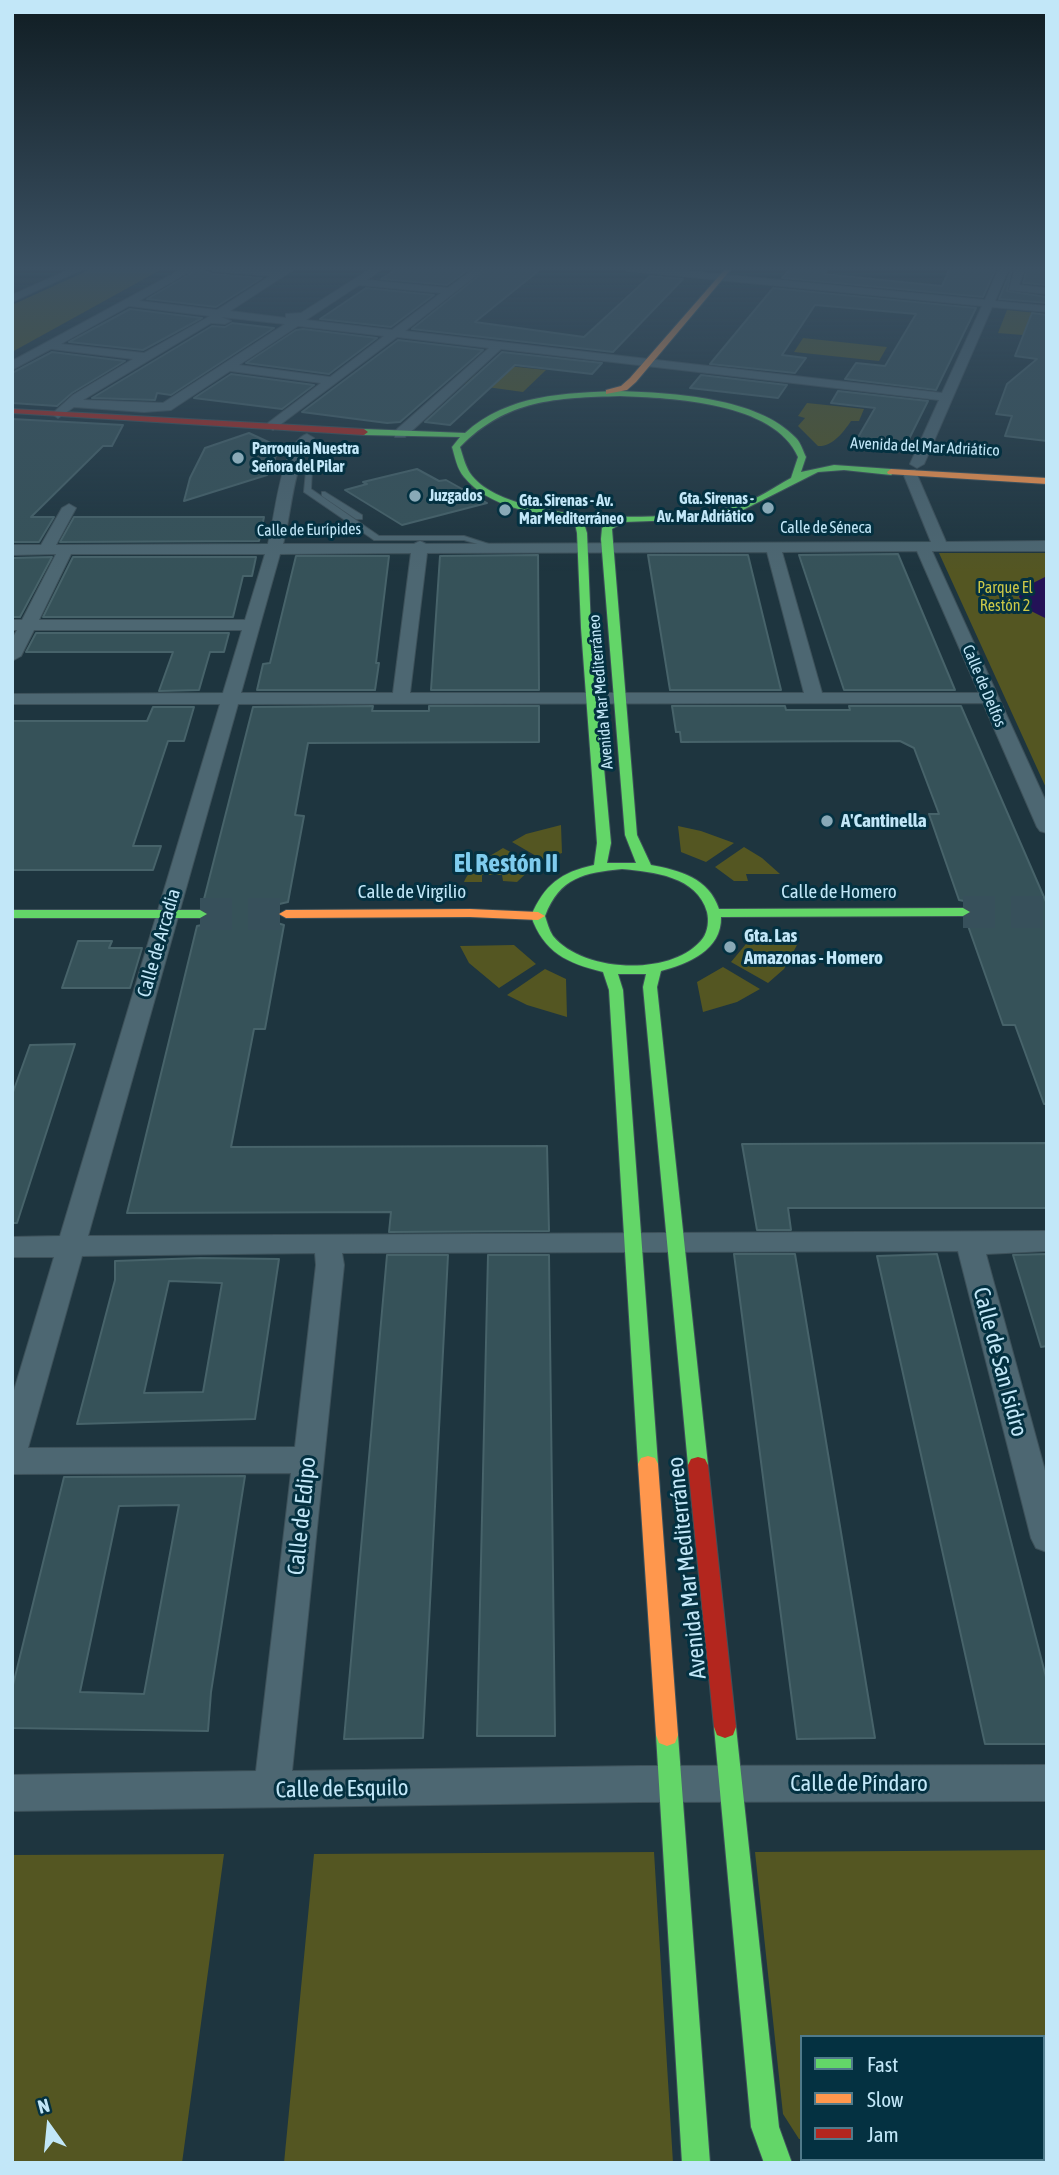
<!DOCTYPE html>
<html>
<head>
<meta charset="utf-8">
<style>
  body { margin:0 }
  #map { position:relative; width:1059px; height:2175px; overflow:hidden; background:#1e353f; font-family:"Asap Condensed",sans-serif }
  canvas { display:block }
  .frame { position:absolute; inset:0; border:14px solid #c2e7f8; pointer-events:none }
  .legend { position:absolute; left:800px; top:2035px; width:245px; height:126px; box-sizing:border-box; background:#043141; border:2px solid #507a8a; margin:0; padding:9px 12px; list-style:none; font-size:21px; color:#c2e7f8 }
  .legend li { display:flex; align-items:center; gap:14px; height:35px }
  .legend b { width:35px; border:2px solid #507a8a }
  .north { position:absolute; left:14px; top:2091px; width:70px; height:70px; -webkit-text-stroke:5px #043141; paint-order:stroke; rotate:345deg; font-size:19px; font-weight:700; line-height:28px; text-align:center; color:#c2e7f8 }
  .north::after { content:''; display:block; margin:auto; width:24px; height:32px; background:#c2e7f8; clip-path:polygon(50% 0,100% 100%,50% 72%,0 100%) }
</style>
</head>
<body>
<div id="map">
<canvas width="1059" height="2175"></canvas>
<div class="frame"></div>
<ul class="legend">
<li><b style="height:9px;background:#63d668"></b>Fast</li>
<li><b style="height:9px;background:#ff974d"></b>Slow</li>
<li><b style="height:9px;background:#b3261e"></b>Jam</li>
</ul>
<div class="north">N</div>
</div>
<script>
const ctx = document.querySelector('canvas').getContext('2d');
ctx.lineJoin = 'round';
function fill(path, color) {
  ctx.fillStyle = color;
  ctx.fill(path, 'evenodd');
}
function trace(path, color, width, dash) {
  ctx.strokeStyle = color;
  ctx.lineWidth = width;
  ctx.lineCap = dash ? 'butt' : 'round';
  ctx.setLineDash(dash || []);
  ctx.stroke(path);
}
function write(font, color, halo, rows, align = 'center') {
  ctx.font = font + ' "Asap Condensed",sans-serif';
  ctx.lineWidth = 6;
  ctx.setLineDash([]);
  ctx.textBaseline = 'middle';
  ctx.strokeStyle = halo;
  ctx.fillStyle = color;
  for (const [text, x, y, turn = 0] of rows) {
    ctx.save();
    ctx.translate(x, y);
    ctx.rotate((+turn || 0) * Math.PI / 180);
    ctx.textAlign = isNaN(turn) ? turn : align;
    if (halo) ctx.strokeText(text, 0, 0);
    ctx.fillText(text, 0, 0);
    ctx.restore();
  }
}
const green = new Path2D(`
  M93,268H164L12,352V305Z
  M1007,310L1047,314V337L998,333Z
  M803,338L887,347L879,361L794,352Z
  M488,364L546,370L523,392L465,384Z
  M807,403L864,409L859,421H851C843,433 832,447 818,446L798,426L805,418L798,416Z
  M939,553H1047V790Z
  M561,825L562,853L543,860L512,842L526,834Z
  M678,826L701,831L734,843L706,862L681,852Z
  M744,847L762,858L780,874H746L748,881H734L715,867Z
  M503,848L535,865L517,882L503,881L502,875H482V882H464C470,867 490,856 503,848Z
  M746,944L797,945L784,969L768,983L731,962Z
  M514,945L536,964L499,988L469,963L460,946Z
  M723,967L760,989L737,1002L703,1012L697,982Z
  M545,969L566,979L567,1017L527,1005L507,995Z
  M1047,1850V2138H1043V2037H802V2139H799L783,2114L755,1852Z
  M654,1852L673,2163H284L314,1854Z
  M224,1854L182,2163H12V1855Z`);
const water = new Path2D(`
  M1047,576V619L1027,609L1019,597L1021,589Z`);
const building = new Path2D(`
  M398,268H471L447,285L381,279Z
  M488,268H542L475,322L584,337L650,276L683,279L613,352L412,329Z
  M791,268H829L824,274L942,286L950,268H996L983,297L782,278Z
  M1012,268L1007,291L1047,297V303L999,299Z
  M1027,268H1047V285L1023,283Z
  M198,269L213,274L262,278L216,307L147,299Z
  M366,288L434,295L391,327L320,319Z
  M773,288L976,308L936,390L845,379L856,363L885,366L916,314L815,305L782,355L806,358L795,373L710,364Z
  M130,309L202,318L143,350L69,342Z
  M1032,313L1047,315V441L1005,436L1012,416L996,414L1007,384L1037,359L1015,356Z
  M232,323L274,328L171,395L157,393L155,400L92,398L212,326L225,327Z
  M303,329L377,338L329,374L246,363L296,330Z
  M398,340L483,350L400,422L387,423L302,412Z
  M52,352L125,361L72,393L57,406L12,403V373Z
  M502,352L602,363L592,374L515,365L450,425L425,422Z
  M231,374L314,385L282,409L194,398Z
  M701,375L787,385L778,398L690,388Z
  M838,391L928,401L906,445L857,439L875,408L831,403Z
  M12,419L123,425L112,446H103L31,517H54L39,542H12Z
  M249,433L277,446L274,466L267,475L184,501L190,478L205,448Z
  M417,469L439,481L446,480L487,503L402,525L345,490L367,484L363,482Z
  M74,517H264L259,541L60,542Z
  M898,554L955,690H844L799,555Z
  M538,555L539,690H431L440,556Z
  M648,555H748L781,690H670Z
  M296,556H389L376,663H379L375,690H257L263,664L270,663Z
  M52,557L20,617H12V558Z
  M73,557H256L252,576H243L233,617H43Z
  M36,633H229L224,652H210L199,690L159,691L173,652H26Z
  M373,706L372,711H429V706H539V742L308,743L295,815L304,816L288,902L275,905L268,914L274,922L284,925L265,1029H254L231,1147L547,1146L549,1231L389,1232L391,1212L127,1213L197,926L211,923L218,914L212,906L203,903L253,707Z
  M672,706H785L786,710H850L849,706H961L1047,904V1104H1044L1015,1025H1003L967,923L975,920L981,912L974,903L959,900L929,814H939L914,748L900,741L681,742L680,732H676Z
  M153,707H194L184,741H168L133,846H161L153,870H12V721H147Z
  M78,941H112L109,948H142L130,988H62Z
  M75,1044L17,1223H12V1095L30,1045Z
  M1047,1143V1208H788L791,1230H757L742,1144Z
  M734,1254H795L875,1738L797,1739Z
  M937,1254L1047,1681V1744H985L877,1256Z
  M1047,1254V1346L1041,1347L1013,1255Z
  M387,1255H448L423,1738L344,1739Z
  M488,1255H549L555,1736H477Z
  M200,1258L279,1259L255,1419L77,1424L115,1280V1261ZM169,1281L222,1283L203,1392L144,1393Z
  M245,1476L211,1692L208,1731L12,1728V1689L64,1477ZM179,1505L144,1694L80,1692L119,1506Z`);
const secondaryTunnel = new Path2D(`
  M963,912H1047
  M200,914H286`);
const lane = new Path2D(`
  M292,465L312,468L311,489L379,536H464L495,546L491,548L464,540H374L304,492L306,471L290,468L289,467Z
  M325,492L362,515V519H356L322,496V492Z`);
const street = new Path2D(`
  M73,268H85L12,302V295Z
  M184,268H196L139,301L217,310L270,276L213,271L208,268L279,271L285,268H296L230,311L286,318V314L301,313L372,268H383L367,280L448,288L475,268H486L405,331L942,393L982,306L628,271L623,268H655L985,300L999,268H1009L995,301L1047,306V312L992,307L924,464L917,468L910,464L939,400L501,349L405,437H395V431L489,348L397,337L273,430L266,426L268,423L321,383L230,371L171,410L144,412L74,407L58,418L52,414L73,395L133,359L51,349L12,370V361ZM359,285L441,293L392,330L306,320ZM129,306L210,316L144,353L61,344ZM221,317L285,324L163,403L83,400L211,323L225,324L231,321ZM298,326L384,336L330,377L239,365Z
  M1015,268H1025L1019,285L1047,288V294L1009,290Z
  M307,434L314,438C291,469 293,508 283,544H414L420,541L426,544L931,542L903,473L905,470H915L946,542L1047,541V551H932L1047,804V833L1040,831L1037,827L983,703L238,704L88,1236L1047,1231V1251L986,1254L1047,1478V1552L1036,1548L1031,1538L958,1251L342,1253L344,1265L292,1771L640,1766L1047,1765V1801L640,1802L12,1811V1775L256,1771L291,1473L12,1474V1397L54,1257H12V1237L60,1236L220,704H12V694L223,693L242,630H34L21,656L12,661V639L17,630H12V620H22L56,554L12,555V545H41L62,508L69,504L76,508L56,545L268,544C275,520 280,443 307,434ZM917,551L979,693H822L782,552ZM767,552L804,693H410L427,553ZM411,553L393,693H241L280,554ZM71,554H265L245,620H39ZM315,1253L316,1265L295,1447L28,1448L82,1256Z`);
const fast = new Path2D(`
  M620,391C672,393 758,397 796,438C801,443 803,451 806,457L801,472L834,465L891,469L895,472L891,475L844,470L818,472L743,510L679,520L624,522L612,529L637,835L651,865C679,870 709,878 719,909L963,908L970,912L963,916L721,917C722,950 688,964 661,971L657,987L708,1465L705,1471L698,1473L691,1471L688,1465L643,987L646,974H618L623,990L658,1464L655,1470L648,1472L641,1470L638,1464L609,990L603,972C567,963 544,953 531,916C544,885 561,872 594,865L597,843L581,628L577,533L574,519C537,515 488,507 464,477C457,469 455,457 452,447L460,437L364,435L360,432L364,429L465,433C508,394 565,393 620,391ZM620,396C672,398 774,402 798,457L791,478C774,487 758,499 739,505C683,523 506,526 470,473C465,465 463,456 460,447C507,399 556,398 620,396ZM583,520L611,522L602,528L601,539L625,835L636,863H607L611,843L591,628L587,533ZM622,869C653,872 697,876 707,912C709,920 708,931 703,938C674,977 583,973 553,936C549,930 547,922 545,916C560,877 584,873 622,869Z
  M12,910H200L207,914L200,918H12Z
  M725,1716L733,1719L736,1727L779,2127L792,2163H764L751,2127L714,1727L717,1719Z
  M667,1724L675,1727L678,1735L710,2163H682L656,1735L659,1727Z`);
const slow = new Path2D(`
  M726,268H732L636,382L627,390L606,394V390L621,386L630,378Z
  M891,469L1047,478V484L888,474L887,472Z
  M470,909L538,912L545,916L538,920L470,917L286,918L279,914L286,910Z
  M648,1456L655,1458L658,1464L678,1735L675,1743L667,1746L659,1743L656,1735L638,1464L641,1458Z`);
const jam = new Path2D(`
  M12,409L364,429L368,432L364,435L12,413Z
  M698,1457L705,1459L708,1465L736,1727L733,1735L725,1738L717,1735L714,1727L688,1465L691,1459Z`);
const markers = [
  [238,458,7,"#89a9b7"],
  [415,496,7,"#89a9b7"],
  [768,508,7,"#89a9b7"],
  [505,510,7,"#89a9b7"],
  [827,821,7,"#89a9b7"],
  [730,947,7,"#89a9b7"]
];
const farStreetnames = [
  ["Avenida del Mar Adriático",925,447,3],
  ["Calle de Séneca",826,528],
  ["Calle de Eurípides",309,530,-1],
  ["Calle de Delfos",984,686,67],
  ["Avenida Mar Mediterráneo",601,692,-95]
];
const farPoinames = [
  ["Parroquia Nuestra",252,449],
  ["Señora del Pilar",252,467],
  ["Juzgados",429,496],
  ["Gta. Sirenas -",754,499,"right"],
  ["Av. Mar Adriático",754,517,"right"],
  ["Gta. Sirenas - Av.",519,501],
  ["Mar Mediterráneo",519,519]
];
const farParknames = [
  ["Parque El",1005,588],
  ["Restón 2",1005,606]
];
const poiNames = [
  ["A'Cantinella",841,821],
  ["Gta. Las",744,936],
  ["Amazonas - Homero",744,958]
];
const streetNames = [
  ["Calle de Virgilio",412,892],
  ["Calle de Homero",839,892],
  ["Calle de Arcadia",159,943,-74]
];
const nearStreetnames = [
  ["Calle de San Isidro",1000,1362,75],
  ["Calle de Edipo",302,1516,-84],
  ["Avenida Mar Mediterráneo",687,1568,-96],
  ["Calle de Píndaro",859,1784],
  ["Calle de Esquilo",342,1789,-1]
];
const districtNames = [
  ["El Restón II",506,864]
];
fill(green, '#545622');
fill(water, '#231257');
fill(building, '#365259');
trace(building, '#47636a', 2);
trace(secondaryTunnel, '#37505b', 32, [32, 16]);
trace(lane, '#3d515a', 2);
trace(street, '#3d515a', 2);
trace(fast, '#3d515a', 2);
trace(slow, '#3d515a', 2);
trace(jam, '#3d515a', 2);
fill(lane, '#4d6772');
fill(street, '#4d6772');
fill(fast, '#63d668');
fill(slow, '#ff974d');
fill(jam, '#b3261e');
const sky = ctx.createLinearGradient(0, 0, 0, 572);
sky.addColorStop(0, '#101d23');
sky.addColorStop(0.47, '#3b5163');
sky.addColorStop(1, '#3b516300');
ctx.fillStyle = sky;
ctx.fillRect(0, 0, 1059, 572);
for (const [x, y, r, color] of markers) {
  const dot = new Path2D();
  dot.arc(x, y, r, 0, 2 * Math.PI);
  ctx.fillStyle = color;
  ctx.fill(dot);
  trace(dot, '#043141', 2.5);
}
write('16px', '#c2e7f8', '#043141', farStreetnames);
write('bold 16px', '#c2e7f8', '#043141', farPoinames, 'left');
write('16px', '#cbc848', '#043141', farParknames);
write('bold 19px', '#c2e7f8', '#043141', poiNames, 'left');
write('19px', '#c2e7f8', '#043141', streetNames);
write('23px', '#c2e7f8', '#043141', nearStreetnames);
write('bold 26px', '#7fccee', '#043141', districtNames);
</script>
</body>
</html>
